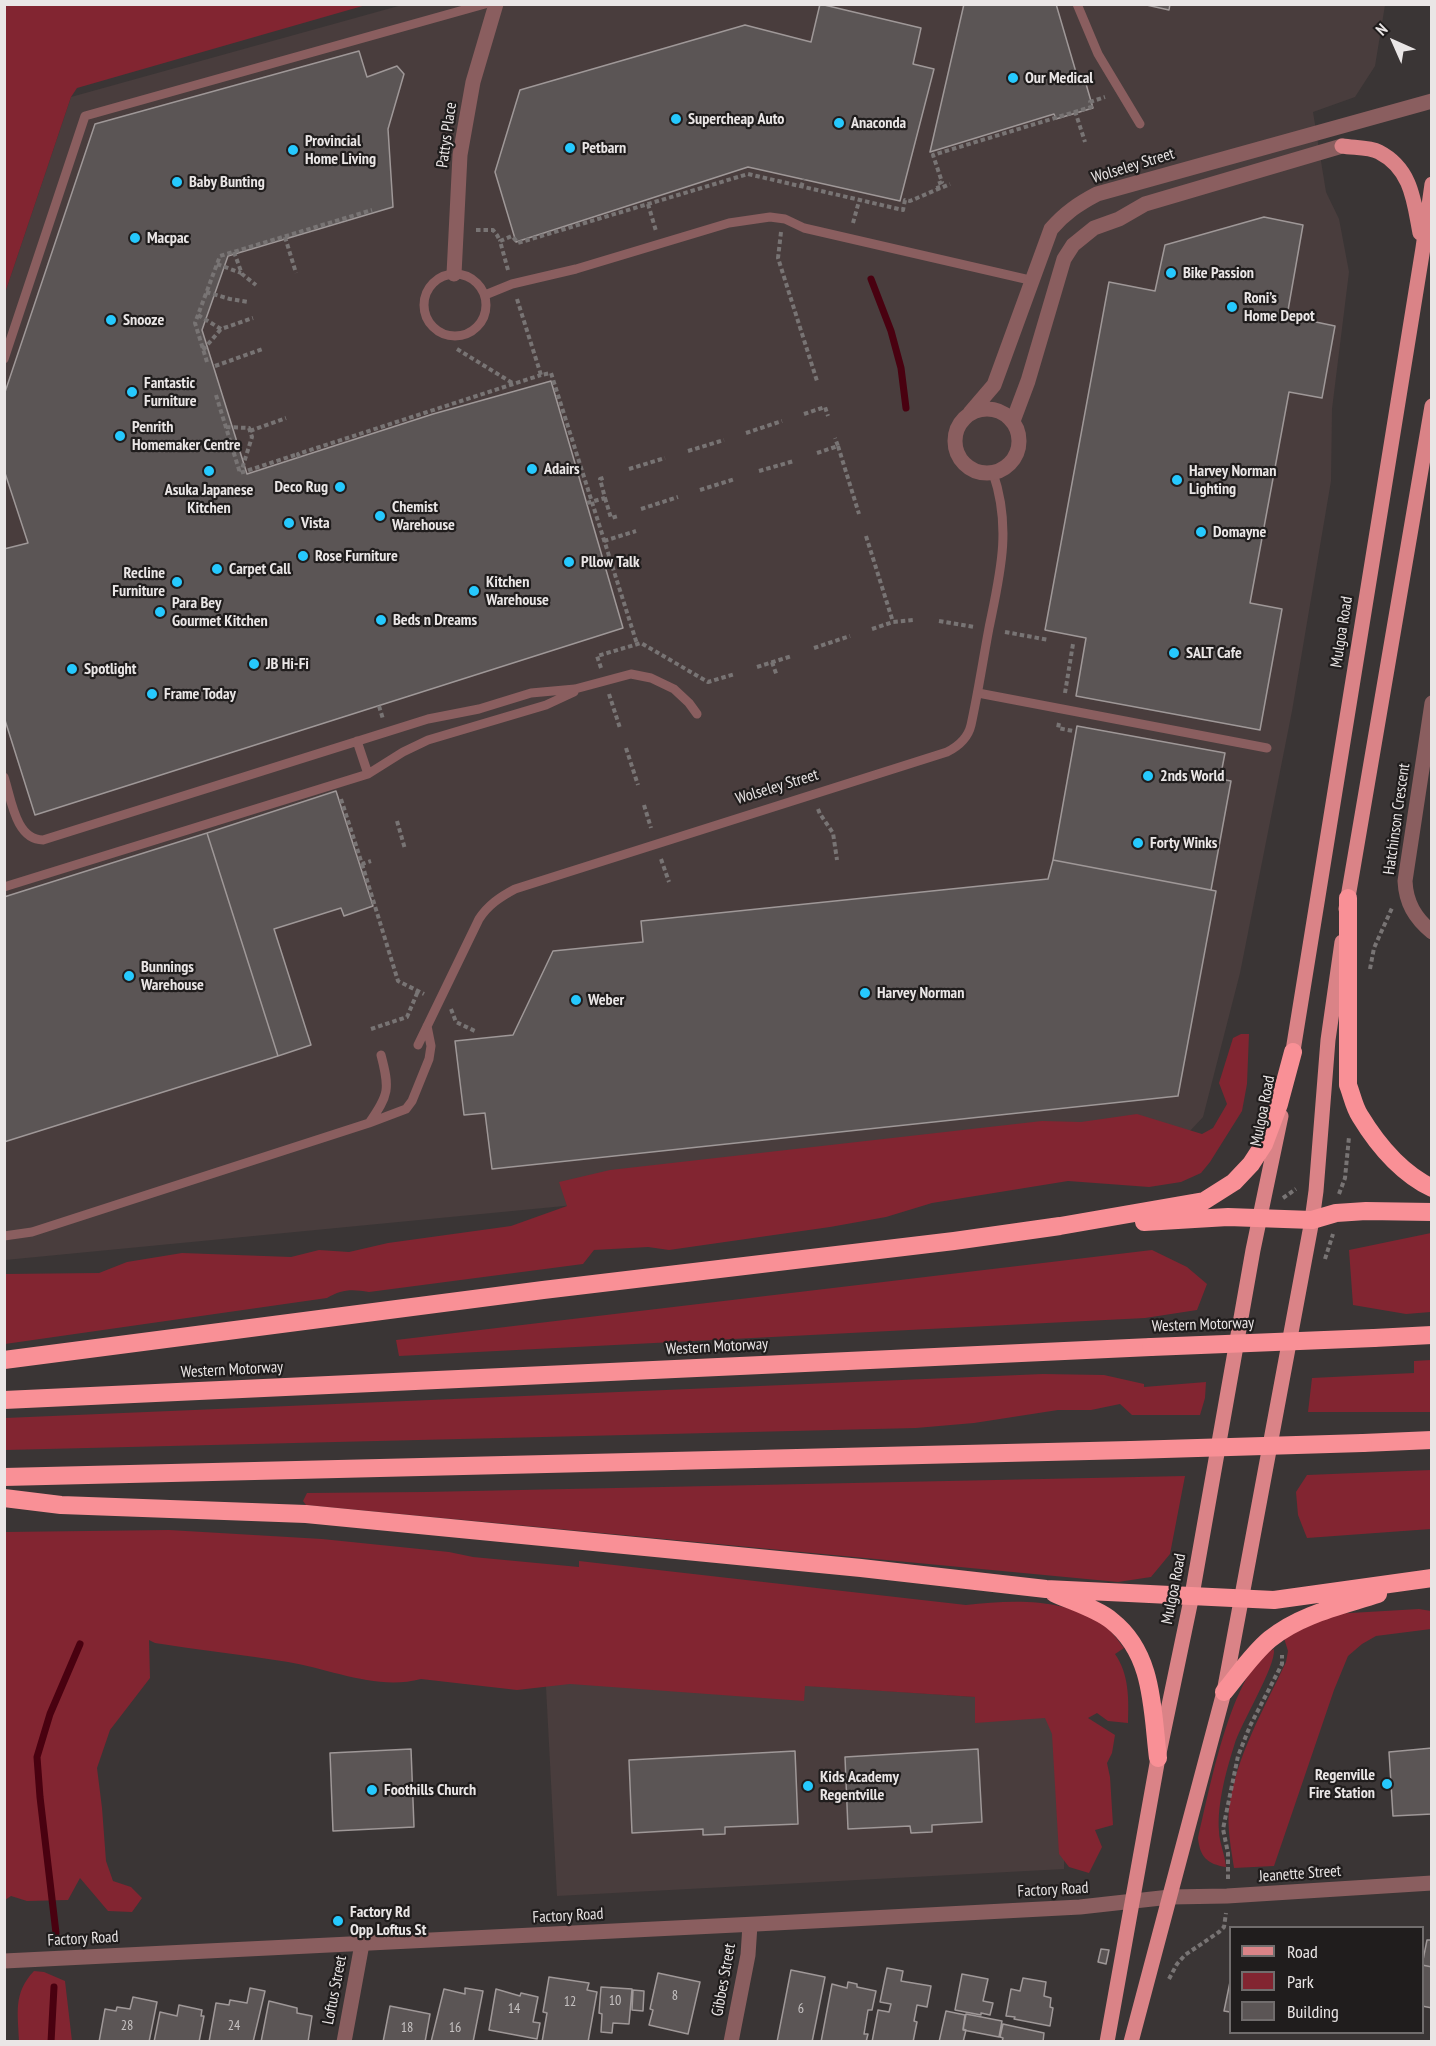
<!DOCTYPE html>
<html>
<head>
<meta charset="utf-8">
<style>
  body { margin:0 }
  #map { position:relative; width:1436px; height:2046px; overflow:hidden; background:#3a3535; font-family:"PT Sans Narrow",sans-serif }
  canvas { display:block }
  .frame { position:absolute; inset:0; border:6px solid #eae6e6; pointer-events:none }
  .legend { position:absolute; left:1229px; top:1926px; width:195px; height:108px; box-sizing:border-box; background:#201d1d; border:2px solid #716d6d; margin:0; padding:8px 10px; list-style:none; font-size:18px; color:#eae6e6 }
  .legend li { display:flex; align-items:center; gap:12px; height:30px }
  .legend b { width:30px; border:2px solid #716d6d }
  .north { position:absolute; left:1364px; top:12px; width:60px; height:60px; -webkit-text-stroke:4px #201d1d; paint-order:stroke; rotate:315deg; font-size:16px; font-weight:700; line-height:24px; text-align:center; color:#eae6e6 }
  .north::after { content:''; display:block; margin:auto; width:21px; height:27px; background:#eae6e6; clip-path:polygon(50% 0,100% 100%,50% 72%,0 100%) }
</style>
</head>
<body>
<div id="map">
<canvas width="1436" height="2046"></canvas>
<div class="frame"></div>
<ul class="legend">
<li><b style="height:8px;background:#da8387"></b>Road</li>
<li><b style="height:16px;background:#822531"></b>Park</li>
<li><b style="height:16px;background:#5b5555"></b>Building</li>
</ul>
<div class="north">N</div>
</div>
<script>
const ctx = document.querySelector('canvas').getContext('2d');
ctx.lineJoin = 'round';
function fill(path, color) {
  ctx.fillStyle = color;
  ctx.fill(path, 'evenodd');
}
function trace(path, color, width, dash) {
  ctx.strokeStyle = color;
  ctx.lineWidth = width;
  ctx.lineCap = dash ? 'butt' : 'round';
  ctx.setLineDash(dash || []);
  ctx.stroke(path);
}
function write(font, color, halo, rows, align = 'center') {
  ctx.font = font + ' "PT Sans Narrow",sans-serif';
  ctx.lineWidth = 4.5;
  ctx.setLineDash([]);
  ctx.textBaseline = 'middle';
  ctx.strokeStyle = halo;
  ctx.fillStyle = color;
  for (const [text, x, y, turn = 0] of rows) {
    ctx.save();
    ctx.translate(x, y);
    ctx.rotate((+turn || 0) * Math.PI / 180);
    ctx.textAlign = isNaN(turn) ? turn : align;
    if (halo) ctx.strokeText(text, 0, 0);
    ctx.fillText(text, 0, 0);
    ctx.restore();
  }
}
const built = new Path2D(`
  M402,5H1385L1375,66L1355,97L1313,112L1326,192L1339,219L1349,272L1332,409L1331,481L1292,711L1240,973L1203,1117L1175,1147L5,1260V293L71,97Z
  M545,1668L1065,1703L1064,1869L557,1896Z`);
const green = new Path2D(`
  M4,5L5,4L366,5L77,88L71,97L5,293Z
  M1241,1034H1249L1247,1084L1242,1111L1210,1162L1201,1173L1181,1182L1149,1187L1068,1181L932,1203L886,1217L830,1227L669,1250L648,1247L594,1250L583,1264L369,1292C352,1289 342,1289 327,1298L5,1344V1274L99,1273L127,1262L182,1253L291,1257L319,1250L349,1252L388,1243L511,1226L567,1206L559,1182L610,1170L1042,1121L1081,1122L1137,1114L1202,1134L1213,1128L1227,1104L1219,1083L1233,1038Z
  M1431,1233V1312L1406,1314L1353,1305L1349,1250Z
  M1152,1250L1187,1267L1207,1284L1197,1310L1145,1318L399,1356L396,1340Z
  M1431,1360V1412H1308L1312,1378L1414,1373V1361Z
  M1043,1374L1104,1375L1144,1384V1387L1206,1382L1205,1398L1200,1415H1132L1120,1404L1091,1410H1058L974,1423L916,1428L5,1450V1418Z
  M1431,1470V1529L1307,1538L1298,1515L1296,1492L1307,1475Z
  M1185,1476L1170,1554L1151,1577L1118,1582L306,1505L303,1501L307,1493L425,1492Z
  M169,1530L322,1539L449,1552L473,1557L579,1567V1561L966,1605C1010,1600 1064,1597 1102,1624C1111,1630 1117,1639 1124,1648L1115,1654C1129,1674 1129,1699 1128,1723L1108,1721L1097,1713L1088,1718L1115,1735L1112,1753L1107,1763L1110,1777L1113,1825L1095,1830L1102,1847L1089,1873L1069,1867L1059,1854L1052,1734L1045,1718L975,1723V1697L805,1686L804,1701L570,1684L517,1690L421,1679C377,1691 331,1669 288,1662C244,1655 199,1650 155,1643L149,1640L150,1678L110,1730L97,1768L102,1808L106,1861L113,1881L131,1887L142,1898L132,1912L108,1911L80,1878L68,1900L27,1901L11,1896L5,1900V1532Z
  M1419,1609L1431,1611V1629L1376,1636L1362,1644L1348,1656L1334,1690L1274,1866L1234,1868C1231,1848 1227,1828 1229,1808C1236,1756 1264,1709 1286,1662L1288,1651L1284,1638L1333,1614Z
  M1274,1649C1276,1667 1240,1724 1234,1746C1226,1771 1217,1805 1219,1831C1219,1842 1225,1854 1226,1867C1207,1864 1200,1857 1198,1838C1209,1794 1231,1668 1274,1649Z
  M34,1971L44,1972L65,1981L72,2041H19C18,2013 13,1993 34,1971Z`);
const stream = new Path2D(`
  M871,279L891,331L901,368L906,408
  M56,1933L40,1797L37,1757L50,1714L80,1644
  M51,2042L54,1987`);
const building = new Path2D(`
  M820,4L921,28L913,64L934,69L900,201L748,167L516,242L495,172L520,90L745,25L811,42Z
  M964,4H1056L1078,79L1084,77L1093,108L1056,119L1054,114L930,152Z
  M1142,4H1170L1169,10Z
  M359,51L367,77L397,66L404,74L388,129L393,207L228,256L202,330L247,474L433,414L551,381L623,628L35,815L4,717V549L28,543L4,470V395L95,124Z
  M1264,217L1303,225L1287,316L1335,326L1322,398L1289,392L1250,603L1282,609L1260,730L1076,696L1086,638L1045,630L1109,282L1155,291L1165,245Z
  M1077,726L1225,753L1220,779L1231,781L1211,890L1053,860Z
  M336,791L373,906L344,916L341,908L274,929L311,1045L278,1056L207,833Z
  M207,833L278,1056L4,1142V897Z
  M1053,860L1216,891L1178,1096L492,1169L485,1113L464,1115L455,1041L513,1035L553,951L643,942L641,921L1048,879Z
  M1432,1748V1814L1393,1816L1389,1752Z
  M411,1749L414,1827L333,1831L330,1753Z
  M978,1749L982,1822L932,1825V1832L911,1833L910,1826L848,1829L845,1757Z
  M795,1751L798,1824L725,1827V1834L703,1835V1829L632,1833L629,1760Z
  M1427,1940H1432V1967L1422,1965Z
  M1101,1949L1109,1950L1106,1964L1098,1962Z
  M1422,1965L1432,1967V2008L1422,2006Z
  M887,1968L903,1971L901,1981L931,1986L927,2007L917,2005L914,2021L917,2022L913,2042H872L878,2010L889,2012L891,2004L880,2002Z
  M791,1970L825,1977L812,2042H777Z
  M658,1973L700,1982L688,2034L649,2025L653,2010L650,2009Z
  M962,1974L988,1979L983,2001L993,2003L990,2015L981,2013V2015L955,2010Z
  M549,1977L589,1983L587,1990L597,1992L588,2042H542L547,2013L543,2012Z
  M1023,1978L1046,1982L1044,1996L1051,1998L1050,2007L1053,2008L1050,2026L1014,2019L1015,2017L1006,2016L1011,1989L1020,1991Z
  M848,1982L857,1984V1987L876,1991L872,2010H868L864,2034H868L866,2042H821L832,1984L847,1988Z
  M1230,1982V2012L1224,2011Z
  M601,1987L632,1989L629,2024L613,2023L612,2033L601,2032L602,2014L599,2013Z
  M250,1988L265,1991L253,2042H209L216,2003L229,2005L230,2000L247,2003Z
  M465,1988L483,1991L473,2042H431L444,1989L465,1994Z
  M496,1989L520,1996L521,1993L538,1997L533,2022L540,2023L537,2039L489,2030Z
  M633,1990L644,1991L643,2011L632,2010Z
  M133,1997L157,2002L149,2042H99L105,2009L116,2011L117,2007L130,2009Z
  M269,2001L297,2008V2013L312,2016L308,2042H261Z
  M179,2005L202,2010L201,2016H204L199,2042H154L160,2012L177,2016Z
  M390,2006L430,2014L425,2042H383Z
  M946,2011L965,2015L963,2029L966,2030L963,2042H939Z
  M966,2014L1002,2021L999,2037L963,2030Z
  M1003,2024L1044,2033L1043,2042H1002L1003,2038L1000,2037Z`);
const path = new Path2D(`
  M1075,111L1085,142
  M801,187L804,179
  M939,190L937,184L942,182L933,155L1091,107L1090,102L1105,97
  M648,204L656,231
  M853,223L859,201
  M476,230H493L497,235L500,241
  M781,232L778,258L817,381
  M285,237L296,273
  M234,252L242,274L256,285
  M217,264L241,273
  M508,270L500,241L512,236L518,243L748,174L903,210L905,200L910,201L950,184
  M206,292L230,299L249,302
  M517,299L541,375L551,373L637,644
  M198,315L221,329L253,318
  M457,349L514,384
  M203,350L221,329
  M207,362L195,323L220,256L372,210
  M215,366L263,349
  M216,395L240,473L298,454
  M804,414L825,407L828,416
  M226,427L249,428L252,437L241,472
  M250,431L286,418
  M746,433L782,421
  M838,446L859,514
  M688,451L724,440
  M817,453L838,446L835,438
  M299,457L298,454L541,375
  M629,469L665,458
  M759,471L794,461
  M700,490L735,479
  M605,498L611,518L618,516
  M587,503L605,498L600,479L606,477
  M641,509L678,497
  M866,536L893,622
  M604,541L636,531
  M939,621L974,627
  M872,629L893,622L913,620
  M1005,632L1049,640
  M814,648L850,636
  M772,662L777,676
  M757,667L792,656
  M601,668L597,656L641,643L708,682L735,674
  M1065,693L1073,644
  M609,694L620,728
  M379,706L383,719
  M1059,723L1058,728L1073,731
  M626,748L638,785
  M341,799L362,864L371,861
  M644,805L651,828
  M818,809L820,814L833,833L837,860
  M397,821L405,849
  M661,859L669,882
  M362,864L398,981L424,994
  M1370,969L1374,948L1392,908
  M451,1009L456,1022L477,1032
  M371,1029L407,1017L418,991
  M1339,1194L1345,1178L1349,1137
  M1283,1198L1296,1189
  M1325,1259L1333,1234
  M1228,1879V1853L1223,1829L1238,1756L1250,1726L1282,1664V1655
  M1169,1979L1177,1964L1185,1955L1219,1932L1224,1927L1226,1913`);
const service = new Path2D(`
  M1077,4L1098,54L1140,124
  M424 305a31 31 0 1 1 62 0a31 31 0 1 1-62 0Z
  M485,295L512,284L576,269L729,223L770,217L785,219L804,228L1034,281
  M4,359L85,116L485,4
  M978,693L1267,748
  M357,741L368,774
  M4,777C11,797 15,840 43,840L428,719L479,709L531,693L575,689L631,674L651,678L674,689L689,703L697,714
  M4,887L368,774L403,752L428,740L546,705L574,692
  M418,1045L479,919C488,905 500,897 515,889L947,752C959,746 968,738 971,725C978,693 983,660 989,628C1000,574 1012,528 993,473
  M369,1123C389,1095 390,1089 381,1055
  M4,1236L32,1232L369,1123L406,1109L412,1101L429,1059L431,1046L427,1026`);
const minor = new Path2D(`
  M454,274L460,155L473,82L496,4
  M955 441a32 32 0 1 1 64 0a32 32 0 1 1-64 0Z
  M970,413L994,385L1051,229C1065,213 1078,204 1097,194L1432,101
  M1013,421L1028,381L1064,259L1073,245L1094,228L1119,219L1145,204L1342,146
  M1432,703L1405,881C1406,903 1415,918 1432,932
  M1170,1897L1227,1896L1432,1883
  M344,2042L362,1944
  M731,2042L748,1955L750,1925`);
const tertiary = new Path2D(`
  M4,1961L756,1924L1080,1907L1170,1897`);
const primary = new Path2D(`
  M1342,146C1354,148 1369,147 1379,152C1412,169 1414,202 1420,233
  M1346,909L1432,406
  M1291,1063L1423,248L1432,184
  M1107,2042L1158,1758L1192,1595L1253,1250L1281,1116
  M1131,2042L1224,1692L1312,1220L1316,1191L1328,1040L1342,942`);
const motorway = new Path2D(`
  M1348,898V1085C1352,1095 1354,1107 1360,1116C1377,1144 1401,1173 1432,1188
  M1144,1222L1228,1217L1312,1220L1336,1213L1366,1211L1432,1212
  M1374,1338L1432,1335
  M4,1360L543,1290L954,1241L1060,1226L1204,1201L1234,1182L1251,1164L1264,1144L1279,1104L1293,1052
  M4,1400L1151,1347
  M1363,1443L1432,1440
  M4,1477L1131,1450
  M4,1498L61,1505L306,1514L861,1568L1046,1589L1274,1600L1432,1578
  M1054,1593C1071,1601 1098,1609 1112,1621C1154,1654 1152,1710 1158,1758
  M1224,1692C1239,1674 1252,1654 1270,1639C1301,1614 1341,1606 1378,1594`);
const motorwayBridge = new Path2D(`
  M1151,1347L1374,1338
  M1131,1450L1363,1443`);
const markers = [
  [1013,78,6,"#26c9fe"],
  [676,119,6,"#26c9fe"],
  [839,123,6,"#26c9fe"],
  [570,148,6,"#26c9fe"],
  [293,150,6,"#26c9fe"],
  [177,182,6,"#26c9fe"],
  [135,238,6,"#26c9fe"],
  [1171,273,6,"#26c9fe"],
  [1232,307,6,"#26c9fe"],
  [111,320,6,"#26c9fe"],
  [132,392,6,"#26c9fe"],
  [120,436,6,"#26c9fe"],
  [532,469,6,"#26c9fe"],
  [209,471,6,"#26c9fe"],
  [1177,480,6,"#26c9fe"],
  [340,487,6,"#26c9fe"],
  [380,516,6,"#26c9fe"],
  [289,523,6,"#26c9fe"],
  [1201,532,6,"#26c9fe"],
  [303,556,6,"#26c9fe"],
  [569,562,6,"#26c9fe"],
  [217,569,6,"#26c9fe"],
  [177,582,6,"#26c9fe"],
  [474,591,6,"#26c9fe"],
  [160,612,6,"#26c9fe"],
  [381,620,6,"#26c9fe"],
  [1174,653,6,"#26c9fe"],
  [254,664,6,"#26c9fe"],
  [72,669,6,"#26c9fe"],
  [152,694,6,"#26c9fe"],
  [1148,776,6,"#26c9fe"],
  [1138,843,6,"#26c9fe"],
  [129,976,6,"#26c9fe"],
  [865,993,6,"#26c9fe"],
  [576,1000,6,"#26c9fe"],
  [1387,1784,6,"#26c9fe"],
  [808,1786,6,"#26c9fe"],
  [372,1790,6,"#26c9fe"],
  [338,1921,6,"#26c9fe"]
];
const numberNames = [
  ["8",675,1996],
  ["10",615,2001],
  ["12",570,2002],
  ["14",514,2009],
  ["6",801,2009],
  ["28",127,2026],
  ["24",234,2026],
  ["18",407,2028],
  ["16",455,2028]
];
const poiNames = [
  ["Our Medical",1025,78],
  ["Supercheap Auto",688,119],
  ["Anaconda",851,123],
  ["Provincial",305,141],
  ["Home Living",305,159],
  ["Petbarn",582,148],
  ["Baby Bunting",189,182],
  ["Macpac",147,238],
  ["Bike Passion",1183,273],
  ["Roni’s",1244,298],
  ["Home Depot",1244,316],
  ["Snooze",123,320],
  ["Fantastic",144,383],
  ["Furniture",144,401],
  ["Penrith",132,427],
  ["Homemaker Centre",132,445],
  ["Adairs",544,469],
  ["Harvey Norman",1189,471],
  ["Lighting",1189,489],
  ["Deco Rug",328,487,"right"],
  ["Asuka Japanese",209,490,"center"],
  ["Kitchen",209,508,"center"],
  ["Chemist",392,507],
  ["Warehouse",392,525],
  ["Vista",301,523],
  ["Domayne",1213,532],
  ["Rose Furniture",315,556],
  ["Pllow Talk",581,562],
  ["Carpet Call",229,569],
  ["Recline",165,573,"right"],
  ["Furniture",165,591,"right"],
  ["Kitchen",486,582],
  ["Warehouse",486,600],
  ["Para Bey",172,603],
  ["Gourmet Kitchen",172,621],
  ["Beds n Dreams",393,620],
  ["SALT Cafe",1186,653],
  ["JB Hi-Fi",266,664],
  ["Spotlight",84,669],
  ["Frame Today",164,694],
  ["2nds World",1160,776],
  ["Forty Winks",1150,843],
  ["Bunnings",141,967],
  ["Warehouse",141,985],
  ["Harvey Norman",877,993],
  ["Weber",588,1000],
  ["Regenville",1375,1775,"right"],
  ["Fire Station",1375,1793,"right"],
  ["Kids Academy",820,1777],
  ["Regentville",820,1795],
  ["Foothills Church",384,1790],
  ["Factory Rd",350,1912],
  ["Opp Loftus St",350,1930]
];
const streetNames = [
  ["Pattys Place",447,135,-82],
  ["Wolseley Street",1133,166,-17],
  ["Mulgoa Road",1342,632,-81],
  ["Wolseley Street",777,787,-17],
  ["Hatchinson Crescent",1397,819,-82],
  ["Mulgoa Road",1263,1111,-79],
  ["Western Motorway",1203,1325,-2],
  ["Western Motorway",717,1347,-3],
  ["Western Motorway",232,1370,-3],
  ["Mulgoa Road",1174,1589,-79],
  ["Jeanette Street",1300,1874,-4],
  ["Factory Road",1053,1890,-3],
  ["Factory Road",568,1916,-3],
  ["Factory Road",83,1939,-3],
  ["Gibbes Street",724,1980,-80],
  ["Loftus Street",335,1990,-79]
];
fill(built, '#493d3d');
fill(green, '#822531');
trace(stream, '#490110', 7);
fill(building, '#5b5555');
trace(building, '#9f9898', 1.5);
trace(path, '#787474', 4, [4.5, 3]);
trace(service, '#8a5e5f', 9);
trace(minor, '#8a5e5f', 15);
trace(tertiary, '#8a5e5f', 15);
trace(primary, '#da8387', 15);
trace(motorway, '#f99096', 18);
trace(motorwayBridge, '#f99096', 18);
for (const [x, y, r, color] of markers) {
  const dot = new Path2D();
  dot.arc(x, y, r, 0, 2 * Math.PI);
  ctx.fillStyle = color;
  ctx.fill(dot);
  trace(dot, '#201d1d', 2);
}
write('14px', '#c6c2c2', null, numberNames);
write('bold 16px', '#eae6e6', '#201d1d', poiNames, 'left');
write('16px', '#eae6e6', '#201d1d', streetNames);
</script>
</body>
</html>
